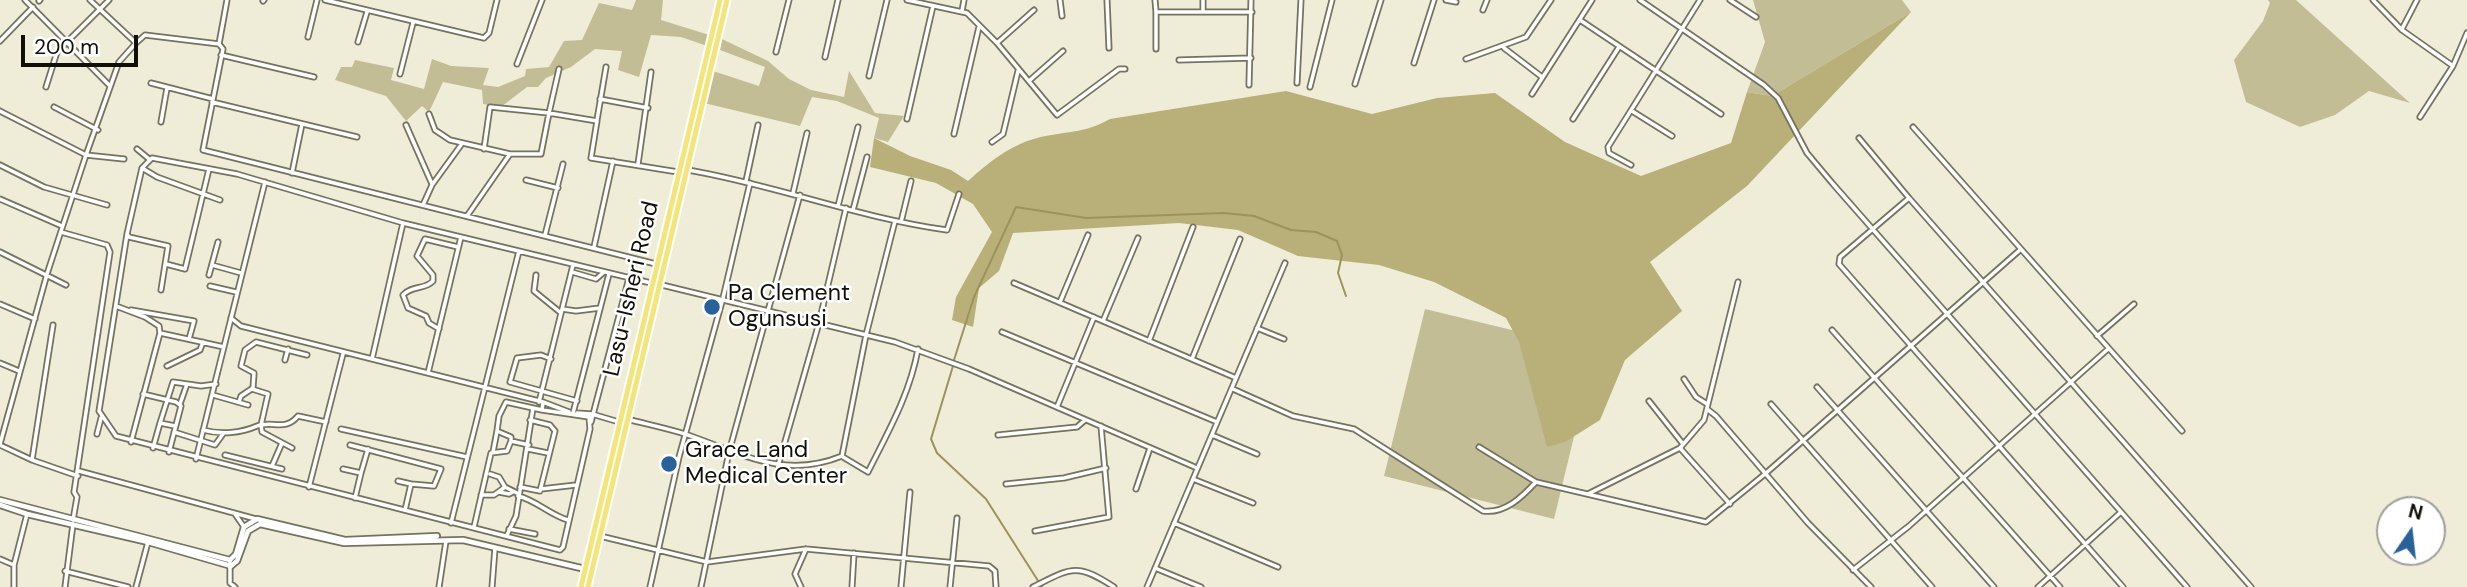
<!DOCTYPE html>
<html>
<head>
<meta charset="utf-8">
<style>
  body { margin:0 }
  #map { position:relative; width:2467px; height:587px; overflow:hidden; background:#efedd8; font-family:"DM Sans",sans-serif }
  canvas { display:block }
  .north { position:absolute; left:2376px; top:496px; width:70px; height:70px; box-sizing:border-box; background:#fff; border:2px solid #9f9f9c; border-radius:50%; rotate:14deg; font-size:19px; font-weight:700; line-height:28px; text-align:center; color:#100f08 }
  .north::after { content:''; display:block; margin:auto; width:24px; height:32px; background:#29629a; clip-path:polygon(50% 0,100% 100%,50% 72%,0 100%) }
  .scale { position:absolute; left:21px; top:35px; width:117px; height:32px; box-sizing:border-box; border:4px solid #100f08; border-top:0; padding-left:9px; font-size:21px; line-height:24px; white-space:nowrap; color:#100f08; -webkit-text-stroke:5px #fff; paint-order:stroke }
</style>
</head>
<body>
<div id="map">
<canvas width="2467" height="587"></canvas>
<div class="north">N</div>
<div class="scale">200 m</div>
</div>
<script>
const ctx = document.querySelector('canvas').getContext('2d');
ctx.lineJoin = 'round';
function fill(path, color) {
  ctx.fillStyle = color;
  ctx.fill(path, 'evenodd');
}
function trace(path, color, width, dash) {
  ctx.strokeStyle = color;
  ctx.lineWidth = width;
  ctx.lineCap = dash ? 'butt' : 'round';
  ctx.setLineDash(dash || []);
  ctx.stroke(path);
}
function write(font, color, halo, rows, align = 'center') {
  ctx.font = font + ' "DM Sans",sans-serif';
  ctx.lineWidth = 5;
  ctx.setLineDash([]);
  ctx.textBaseline = 'middle';
  ctx.strokeStyle = halo;
  ctx.fillStyle = color;
  for (const [text, x, y, turn = 0] of rows) {
    ctx.save();
    ctx.translate(x, y);
    ctx.rotate((+turn || 0) * Math.PI / 180);
    ctx.textAlign = isNaN(turn) ? turn : align;
    if (halo) ctx.strokeText(text, 0, 0);
    ctx.fillText(text, 0, 0);
    ctx.restore();
  }
}
const green = new Path2D(`
  M636,0H663L661,20L719,38L716,49L681,37L651,35L639,77L618,70L622,51L595,49L571,67L546,78L538,87H527L501,107L483,104L482,90L443,82L429,112L422,106L406,121L386,96L335,80L341,67H352L355,60L394,68L391,80L424,89L432,59L451,66L489,68L483,85L498,87L525,76L526,69L549,67L564,41L582,40L599,3L632,10Z
  M1753,0H1902L1911,12L1772,96L1747,92L1765,42Z
  M2268,0H2296L2410,103L2369,91L2335,115L2300,127L2246,102L2234,60L2263,21L2270,3Z
  M722,39L768,61L789,79L811,90L844,97L849,71L875,113L904,116L888,142L874,138L879,118L837,101L812,97L800,126L704,103L713,71L759,86L765,67L720,50Z
  M1425,309L1595,350L1554,519L1384,476Z`);
const forest = new Path2D(`
  M1911,12L1747,186L1650,262L1682,311L1625,360L1600,420L1565,442L1547,447L1519,342L1506,318L1434,282L1379,265L1298,256L1238,230L1179,223L1013,233L999,271L979,288L973,327L952,320L956,297L992,232L973,204L936,183L870,167L874,138L910,156L951,170L968,181C988,163 1010,145 1037,138C1064,131 1084,134 1110,119L1286,91L1372,114L1437,98L1495,93L1565,142L1641,176L1731,143L1747,92L1772,96Z`);
const stream = new Path2D(`
  M954,360L974,297L1016,207L1086,218L1224,213L1254,216L1291,230L1316,232L1337,241L1342,255L1338,273L1346,296
  M953,366L931,439L937,453L986,499L1042,587`);
const minor = new Path2D(`
  M25,0L110,86
  M90,0L136,43L145,35L219,44
  M227,0L219,44L223,49L203,150L656,264
  M325,0L484,38L489,33L497,0
  M907,0L967,13L997,43L1057,115L1119,69H1125
  M1060,0L1062,16
  M1107,0L1109,48
  M1155,0L1156,12H1252
  M1203,0V10
  M1446,0L1456,2
  M1640,0L1764,85L1778,98L1807,153L1833,184L2187,587
  M1730,0L1756,17
  M2373,0L2402,30L2453,66
  M39,1L40,0
  M263,1L264,0
  M1483,10L1487,0
  M962,11L964,0
  M1156,12V49
  M1580,20L1721,114
  M2402,29L2417,0
  M308,37L317,0
  M0,41L33,7
  M358,42L367,12
  M997,43L1034,10
  M1504,48L1542,77
  M776,52L789,0
  M221,55L314,77
  M825,57L838,0
  M1466,59L1526,37L1551,0
  M1179,60L1251,58
  M1414,63L1434,0
  M517,64L542,0
  M400,74L413,23
  M869,76L887,0
  M1029,81L1063,51
  M151,83L213,99
  M1297,83L1301,0
  M1355,84L1381,0
  M1249,85L1251,0
  M46,87L57,52L109,0
  M1310,87L1332,0
  M1532,94L1592,0
  M600,99L648,108
  M212,102L357,137
  M54,107L98,130
  M0,111L86,155L124,159
  M1632,111L1672,136
  M429,114L435,130L450,140L510,154
  M2420,117L2453,66L2467,33
  M907,119L933,6
  M1573,119L1619,47
  M597,120L606,67
  M161,122L167,88
  M406,125L432,184
  M1913,127L2182,431
  M954,134L979,27
  M1859,138L1909,198L1840,257L1839,264L2123,587
  M992,142L1003,134L1018,71
  M137,149L149,159
  M484,149L490,107L549,113L559,69
  M638,164L651,72
  M0,165L44,187L107,205
  M1631,165L1609,153L1608,147L1700,0
  M142,168L157,177L220,200
  M688,170C776,185 859,218 947,230L959,194
  M292,173L302,124
  M526,180L558,188
  M746,181L758,125
  M793,193L807,133
  M1909,198L2251,587
  M0,199L62,226
  M423,205L432,185L461,145
  M838,206L858,127
  M853,210L867,157
  M467,216L510,154H541L549,113L597,121L591,158L678,172
  M901,222L911,181
  M61,232L107,245L110,252L74,492L77,497L73,520
  M127,234L99,411L116,436L560,550L563,547L590,429L589,417L542,410
  M545,235L563,164
  M594,247L613,161
  M0,252L66,285
  M166,264L185,269L209,169
  M212,265L241,273
  M572,272L596,279L604,272
  M209,275L218,242
  M536,275L534,291L561,313
  M1014,283L1236,378
  M658,284L895,342L969,369L1197,468
  M210,286L236,292
  M161,290L168,246L129,237L127,234L142,168L152,158L237,174L403,223L651,283
  M1060,302L1088,235
  M0,304L35,319
  M116,306L145,317L159,326L160,333L224,347
  M562,309L576,311L600,308
  M131,310L194,321L189,339
  M231,318L241,326L543,402L569,412
  M1103,321L1138,238
  M53,325L32,460L78,476
  M1257,328L1284,339
  M439,329L429,323L426,316L408,308L403,295C412,285 425,290 433,281V275L417,256L425,239L458,247
  M1832,330L2060,587
  M1002,332L1217,422
  M2097,336L2134,304
  M1149,341L1193,227
  M372,359L403,223
  M551,359L541,355L517,358L510,382L577,401
  M1192,359L1240,239
  M285,360L288,349
  M0,363L19,371
  M167,366L200,350L203,342
  M428,373L461,237
  M1684,379L1696,397L1707,404
  M1817,387L1994,587
  M252,389L268,394L261,425L262,432L292,448
  M1233,389L1293,416L1354,429L1483,511C1505,514 1522,497 1536,482
  M143,394L176,402L181,406L169,452
  M213,395L248,405
  M1649,401L1683,444
  M239,402L241,396L253,388L254,373L241,366L245,350L256,342L307,355
  M539,402L573,265
  M180,404L187,384
  M1771,404L1932,587
  M1057,407L1094,317
  M1707,409L1716,416L1808,523L1871,587
  M573,413L609,274
  M577,413L592,414L619,422
  M627,419C646,424 666,428 685,434C741,453 783,480 842,456L866,335L895,221
  M591,422L629,278
  M160,423L173,382L201,386L216,384
  M341,429L467,457
  M203,430C221,435 241,433 257,426C272,420 285,432 298,416L326,422
  M174,432L215,445L223,434
  M97,434L101,418
  M998,435L1077,427L1084,421
  M1212,435L1257,454
  M511,441V437L497,431L499,416L506,402L533,408
  M131,442L160,333
  M0,444L47,274L86,155L119,62L136,43
  M0,445L32,460
  M350,445L441,469L434,486L411,484
  M1479,447L1536,482L1706,522L1765,474L2021,249
  M153,448L160,423L175,426
  M528,449L548,453
  M493,452L497,431
  M225,455L282,469
  M843,457L868,472C888,432 910,394 918,349
  M196,459L265,182
  M272,466L282,443
  M778,466L819,323L846,208
  M343,469L361,473L355,498
  M79,471L256,519
  M361,473L368,449
  M490,474L499,477L505,487
  M1193,479L1253,503
  M398,481L411,484L405,510
  M1006,484L1064,478L1106,468
  M309,487L343,354
  M520,487L540,491L555,431L550,425L530,420
  M541,489L576,485
  M1136,489L1150,448
  M499,492L509,494L513,492
  M1588,494L1680,448
  M481,495H494L505,487L519,494
  M518,496C536,500 550,515 568,520
  M1730,504L1680,448L1704,420L1738,282
  M235,514L244,527
  M451,523L519,251
  M1174,523L1278,567
  M474,527L491,453L507,451L511,441L529,445
  M509,529L535,534
  M1035,531L1109,517L1101,426
  M507,535L516,516L533,408L542,410L543,402
  M600,536L707,562L806,549L989,566L995,571L996,587
  M0,559L14,565
  M230,560V583L235,587
  M1155,568L1201,587
  M1853,570L1909,526L2108,349
  M65,571L128,587
  M14,587V565L27,514
  M65,587L73,524
  M136,587L148,542
  M439,587L446,541
  M492,587L495,548
  M650,587L679,457L723,298L750,183
  M701,587L729,452L800,195
  M801,587L795,574L806,549
  M852,587L854,553
  M901,587L910,492
  M950,587L957,518
  M1033,587C1071,568 1076,562 1114,587
  M1147,587L1285,263
  M2038,587L2121,512`);
const tertiary = new Path2D(`
  M0,500L230,560L236,554L244,527L257,519L345,540L437,536
  M0,505L27,514L148,542L231,566L237,561L248,531L260,524L344,543L463,540L585,569`);
const primary = new Path2D(`
  M581,587L720,0
  M588,587L727,0`);
const markers = [
  [712,307,9,"#29629a"],
  [669,464,9,"#29629a"]
];
const streetNames = [
  ["Lasu-Isheri Road",632,289,-77]
];
const poiNames = [
  ["Pa Clement",728,294],
  ["Ogunsusi",728,320],
  ["Grace Land",685,451],
  ["Medical Center",685,477]
];
fill(green, '#c3bd95');
fill(forest, '#b8b078');
trace(stream, '#9c935c', 2);
trace(minor, '#757260', 7);
trace(tertiary, '#757260', 8);
trace(primary, '#fff', 9);
trace(minor, '#fff', 3.5);
trace(tertiary, '#fff', 4.5);
trace(primary, '#f4e57a', 5);
for (const [x, y, r, color] of markers) {
  const dot = new Path2D();
  dot.arc(x, y, r, 0, 2 * Math.PI);
  ctx.fillStyle = color;
  ctx.fill(dot);
  trace(dot, '#fff', 2.5);
}
write('23px', '#100f08', '#fff', streetNames);
write('23px', '#100f08', '#fff', poiNames, 'left');
</script>
</body>
</html>
